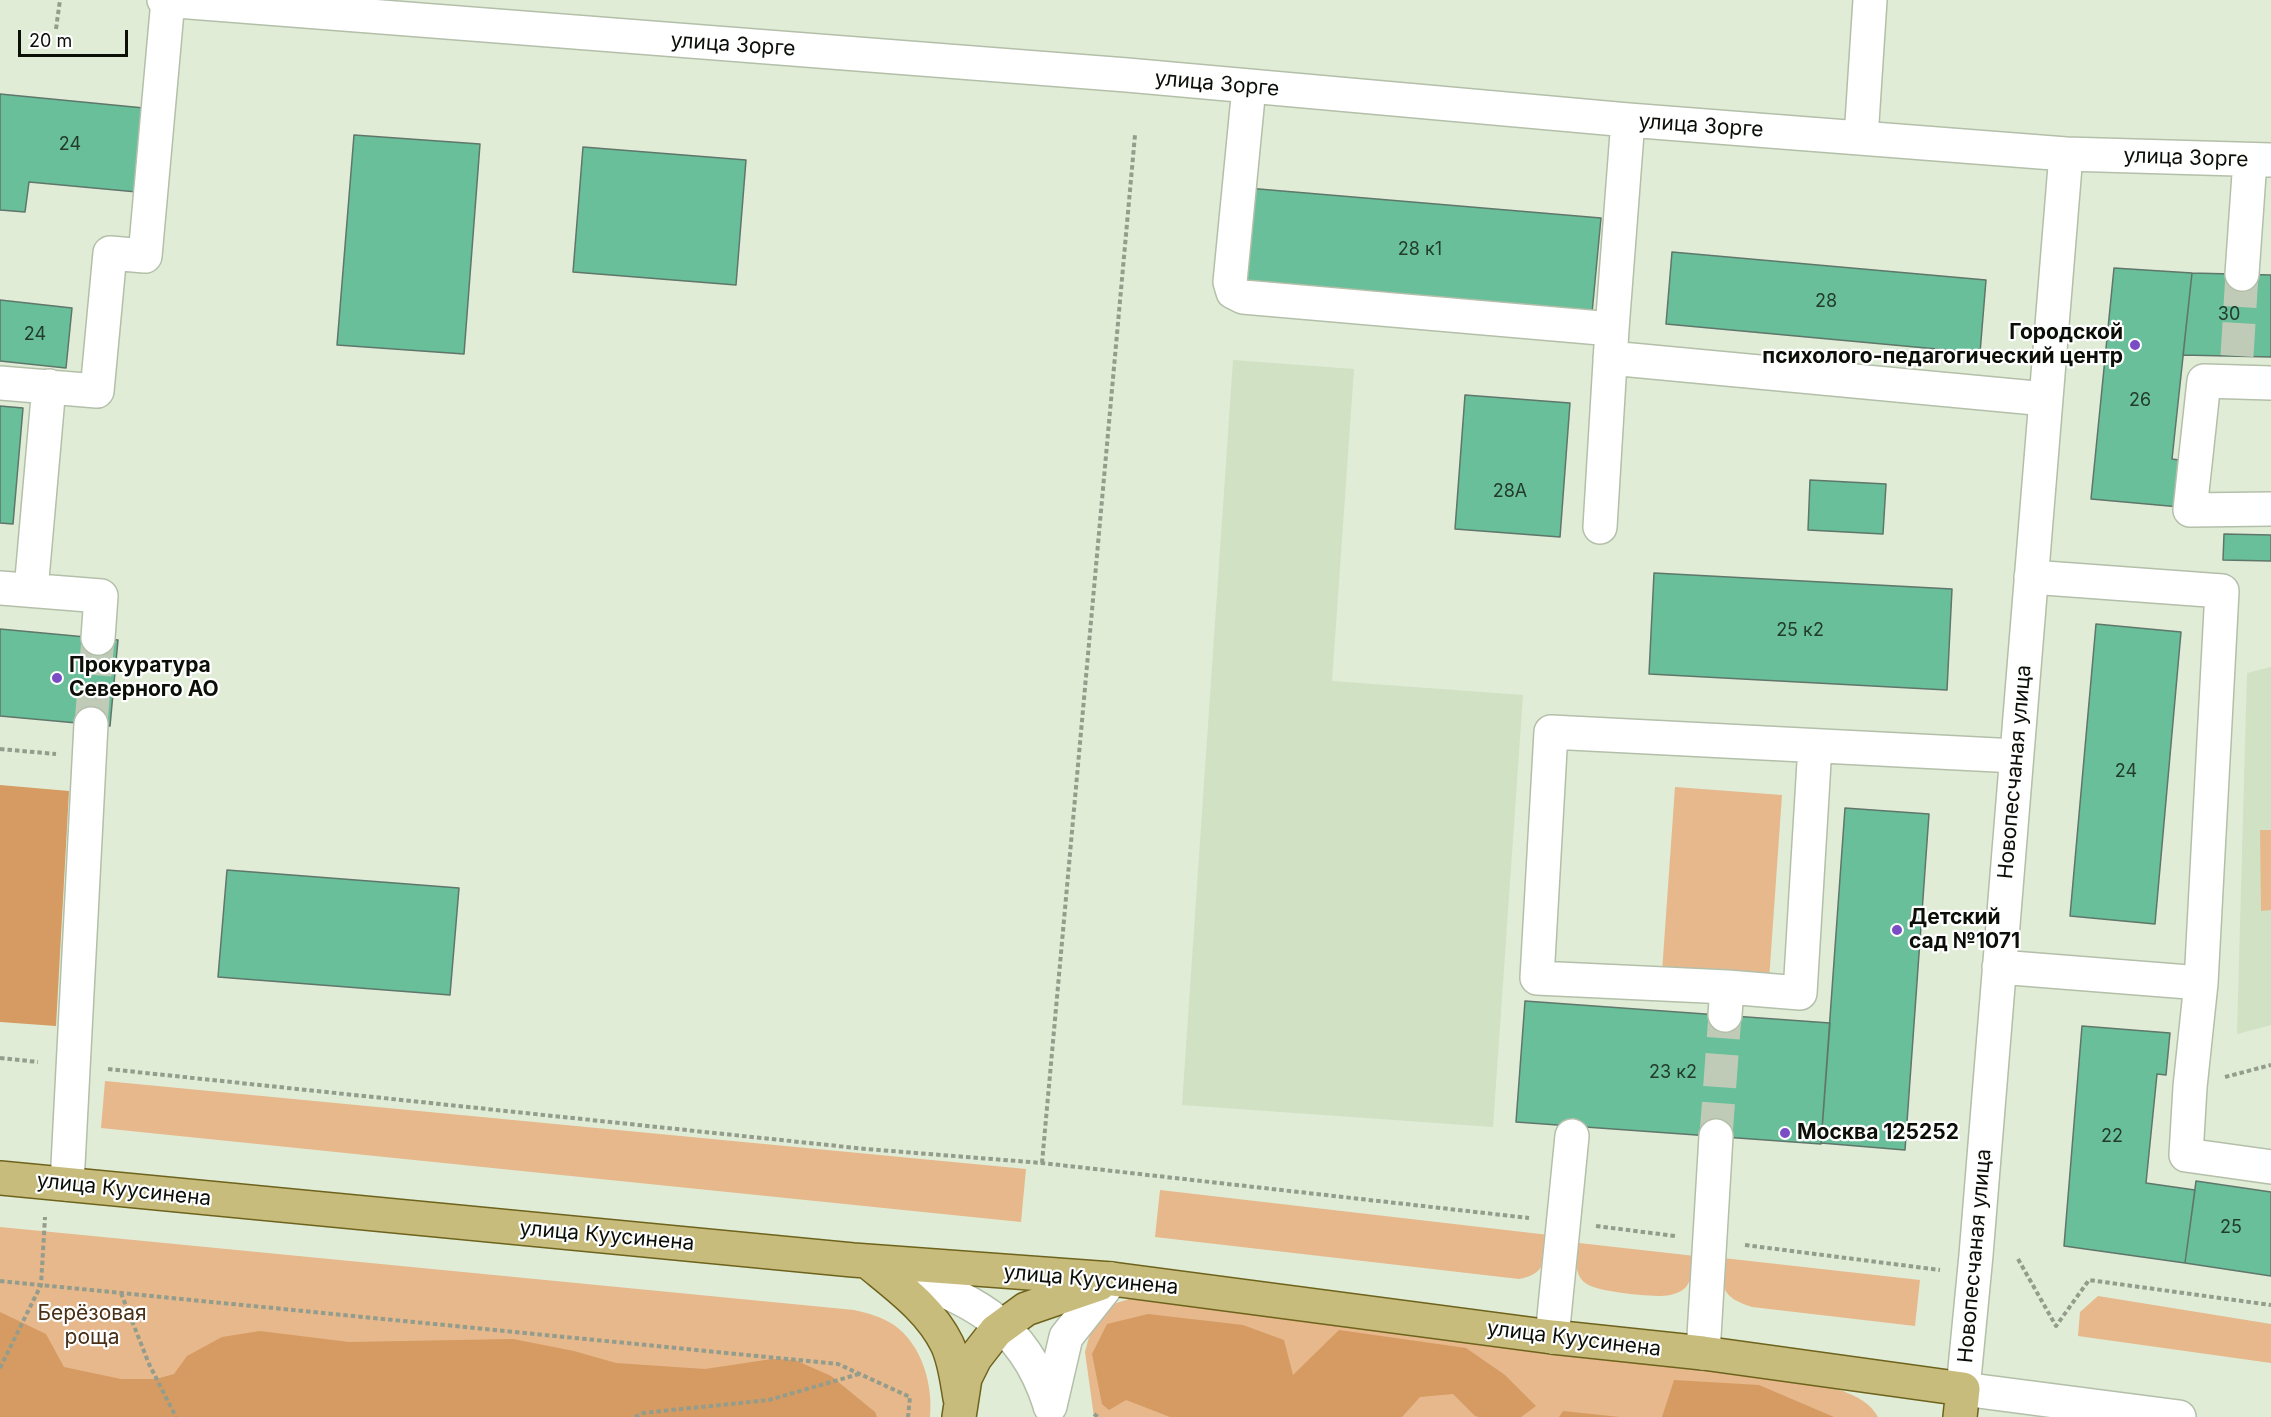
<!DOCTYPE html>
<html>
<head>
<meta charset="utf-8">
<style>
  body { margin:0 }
  #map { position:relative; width:2271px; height:1417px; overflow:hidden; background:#e0ecd6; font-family:Inter,sans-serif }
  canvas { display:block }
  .scale { position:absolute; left:18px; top:30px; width:110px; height:27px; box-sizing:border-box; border:3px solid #0b0f08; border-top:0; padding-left:8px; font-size:18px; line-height:21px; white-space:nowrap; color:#0b0f08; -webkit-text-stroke:4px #fff; paint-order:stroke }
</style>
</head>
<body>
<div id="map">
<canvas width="2271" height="1417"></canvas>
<div class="scale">20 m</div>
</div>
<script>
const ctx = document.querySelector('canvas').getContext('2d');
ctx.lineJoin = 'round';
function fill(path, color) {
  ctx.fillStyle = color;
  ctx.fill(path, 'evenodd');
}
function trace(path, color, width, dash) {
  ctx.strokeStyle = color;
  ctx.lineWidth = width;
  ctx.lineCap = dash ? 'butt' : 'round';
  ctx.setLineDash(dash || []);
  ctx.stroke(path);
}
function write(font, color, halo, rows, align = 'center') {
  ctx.font = font + ' Inter,sans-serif';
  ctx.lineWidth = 4.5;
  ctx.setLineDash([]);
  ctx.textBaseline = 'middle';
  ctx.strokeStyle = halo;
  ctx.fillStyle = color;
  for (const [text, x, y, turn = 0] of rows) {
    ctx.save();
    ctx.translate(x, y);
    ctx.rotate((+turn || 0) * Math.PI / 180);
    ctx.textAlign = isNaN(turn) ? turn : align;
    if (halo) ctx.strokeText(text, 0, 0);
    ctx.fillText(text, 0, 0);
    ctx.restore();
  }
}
const built = new Path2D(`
  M1233,360L1354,369L1332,681L1523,695L1493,1127L1182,1105Z
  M2271,667V1025L2237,1034L2247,673Z`);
const green = new Path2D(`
  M1675,787L1782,795L1769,980L1662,972Z
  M2260,830H2271V910L2261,911Z
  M105,1081L1026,1169L1021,1222L101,1128Z
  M1160,1190L1549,1235C1546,1259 1546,1274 1519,1279L1155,1237Z
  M0,1227L854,1310C868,1313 882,1317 894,1325C922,1345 933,1384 930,1417H0Z
  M1579,1243L1695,1256C1694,1266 1693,1278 1686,1287C1681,1293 1669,1296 1661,1296C1646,1296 1594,1292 1584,1282C1573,1272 1577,1255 1579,1243Z
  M1723,1258L1920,1280L1915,1326L1752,1307C1723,1298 1719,1287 1723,1258Z
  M1139,1296L1810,1382C1833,1388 1866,1394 1878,1417H1094L1085,1352L1092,1326L1110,1305Z
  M2098,1296L2271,1324V1363L2078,1336L2080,1312Z`);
const forest = new Path2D(`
  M0,785L69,791L56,1026L0,1022Z
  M0,1312L46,1334L64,1367L121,1379H156L174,1374L187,1356L222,1337L260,1331L349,1342L513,1339L574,1351L616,1363L705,1369L772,1359L795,1360L831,1376L875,1412L877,1417H0Z
  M1148,1314L1243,1325L1284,1340L1293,1375L1339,1330L1466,1348L1505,1375L1536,1406L1521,1417H1479L1475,1416L1453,1394L1420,1397L1402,1417H1170L1126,1400L1109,1410L1102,1404L1092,1354L1107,1324Z
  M1674,1380L1759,1385L1834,1417H1662Z
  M1563,1411L1620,1417H1559Z`);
const building = new Path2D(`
  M0,94L144,108L137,192L29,182L25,212L0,210Z
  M354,135L480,144L464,354L337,345Z
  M583,147L746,160L736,285L573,272Z
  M1247,188L1601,218L1592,313L1238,283Z
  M1672,252L1986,280L1980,353L1666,324Z
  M2114,268L2192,273L2172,459L2186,461L2180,507L2091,499Z
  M2192,273L2271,275V357L2183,355Z
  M0,300L72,308L66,368L0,361Z
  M1465,395L1570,403L1560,537L1455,529Z
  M0,406L23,408L13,524L0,523Z
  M1810,480L1886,484L1883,534L1808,530Z
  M2224,534L2271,535V561L2223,560Z
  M1654,573L1952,589L1947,690L1649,674Z
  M2096,624L2181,632L2155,924L2070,916Z
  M0,629L118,640L110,726L0,716Z
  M1845,808L1929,814L1905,1150L1821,1143Z
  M227,870L459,888L450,995L218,977Z
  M1525,1001L1830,1023L1821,1144L1516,1122Z
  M2082,1026L2170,1033L2166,1075L2157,1074L2146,1183L2195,1190L2185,1263L2064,1246Z
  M2196,1181L2271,1192V1276L2185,1263Z`);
const minorTunnel = new Path2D(`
  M2237,356L2242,274
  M91,724L98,638
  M1716,1136L1725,1015`);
const path = new Path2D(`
  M56,29L60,0
  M0,749L56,754
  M0,1058L38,1062
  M108,1069L866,1149L1042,1163L1529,1218
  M2225,1077L2271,1065
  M1042,1163L1135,135
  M1596,1226L1675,1236
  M1745,1245L1940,1270
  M2018,1259L2056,1326L2089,1280L2271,1305
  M0,1281L838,1364L910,1397L908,1417
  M121,1293L149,1364L176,1417
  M0,1368L41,1285L45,1217
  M1094,1414L1098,1417
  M635,1417L643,1413L769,1400L859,1374`);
const minor = new Path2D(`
  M164,0L1127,75L1628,120L2066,154L2271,160
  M1249,87L1230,282L1233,292L1243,297L1612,329
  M1861,138L1870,0
  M2066,154L1976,1255L1963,1389L2179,1417
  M2242,274L2250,160
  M1610,358L2046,399
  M0,383L97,391L110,253L145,256L168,0
  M2271,383L2204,381L2190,510L2271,509
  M1600,527L1612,329L1628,120
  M2031,577L2222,591L2201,983
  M0,588L101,596L98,638
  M31,590L49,386
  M1815,746L1800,993L1727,987L1537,978L1551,732L2016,756
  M1999,967L2201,983L2190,1087L2186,1155L2271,1167
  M1725,1015L1727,987
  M67,1184L91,724
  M882,1266C963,1297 1021,1315 1050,1405
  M1552,1337L1572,1136
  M1703,1353L1716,1136
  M1050,1406L1066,1337L1112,1279`);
const major = new Path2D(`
  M0,1178L853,1260L1112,1279L1552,1337L1703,1353L1963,1389L1960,1417
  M867,1261C897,1286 930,1309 947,1344C955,1361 957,1381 960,1398
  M959,1417L965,1378L975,1358L996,1331L1026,1309L1099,1284`);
const markers = [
  [2135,345,6,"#7a4dc5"],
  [57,678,6,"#7a4dc5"],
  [1897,930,6,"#7a4dc5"],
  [1785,1133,6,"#7a4dc5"]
];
const numberNames = [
  ["24",70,145],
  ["28 к1",1420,250],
  ["28",1826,302],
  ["30",2229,315],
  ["24",35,335],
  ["26",2140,401],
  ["28А",1510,492],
  ["25 к2",1800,631],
  ["24",2126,772],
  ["23 к2",1673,1073],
  ["22",2112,1137],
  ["25",2231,1228]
];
const streetNames = [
  ["улица Зорге",733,45,4],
  ["улица Зорге",1217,84,5],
  ["улица Зорге",1701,126,4],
  ["улица Зорге",2186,158,2],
  ["Новопесчаная улица",2015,772,-85],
  ["улица Куусинена",124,1190,6],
  ["улица Куусинена",607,1236,5],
  ["Новопесчаная улица",1975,1256,-85],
  ["улица Куусинена",1091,1280,5],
  ["улица Куусинена",1574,1339,7]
];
const poiNames = [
  ["Городской",2123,333,"right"],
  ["психолого-педагогический центр",2123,357,"right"],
  ["Прокуратура",69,666],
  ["Северного АО",69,690],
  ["Детский",1909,918],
  ["сад №1071",1909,942],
  ["Москва 125252",1797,1133]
];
const parkNames = [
  ["Берёзовая",92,1314],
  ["роща",92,1338]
];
fill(built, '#d1e1c4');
fill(green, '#e6b88c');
fill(forest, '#d59b62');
fill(building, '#68bf9a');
trace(building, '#5f766b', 1.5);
trace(minorTunnel, '#c0cbb7', 33, [33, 16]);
trace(minor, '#b4bfaa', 36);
trace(major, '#6e631c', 36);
trace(path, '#949d8c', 4, [4.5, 3]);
trace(minor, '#fff', 33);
trace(major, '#c8bc7d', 33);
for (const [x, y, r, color] of markers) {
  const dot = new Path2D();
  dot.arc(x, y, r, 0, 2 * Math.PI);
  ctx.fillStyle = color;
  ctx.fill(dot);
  trace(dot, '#fff', 2);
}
write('18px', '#223b2c', null, numberNames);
write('21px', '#0b0f08', '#fff', streetNames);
write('bold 21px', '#0b0f08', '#fff', poiNames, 'left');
write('21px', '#493017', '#fff', parkNames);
</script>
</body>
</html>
